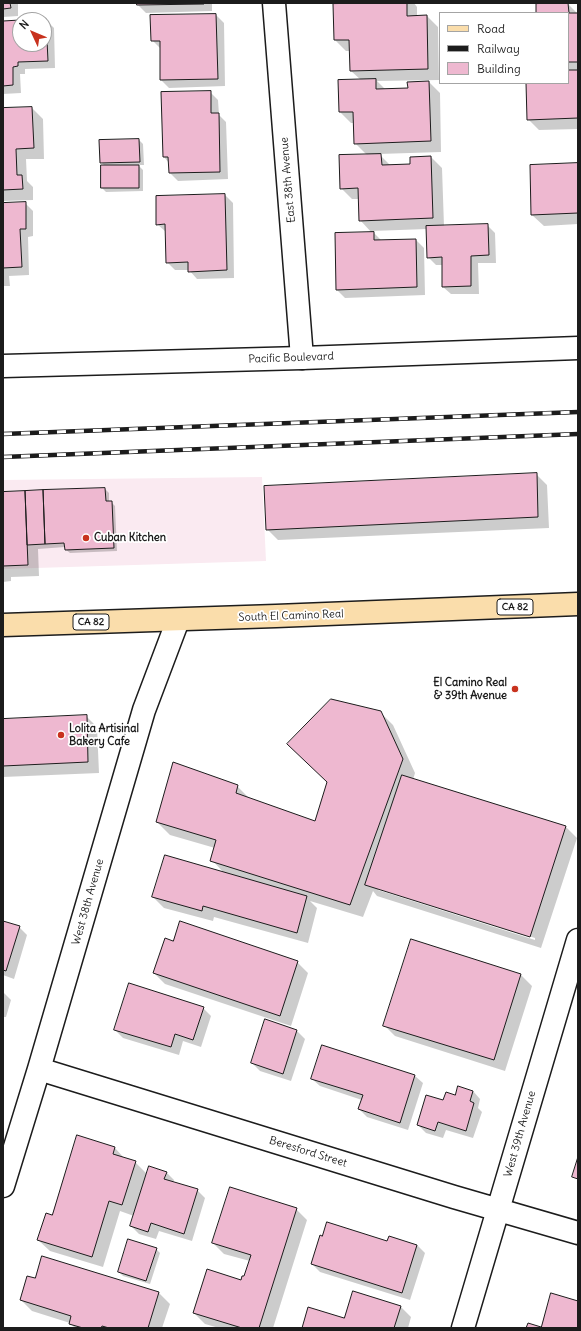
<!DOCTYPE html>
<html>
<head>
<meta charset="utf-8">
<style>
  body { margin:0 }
  #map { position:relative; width:581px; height:1331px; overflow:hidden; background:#fff; font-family:Delius,sans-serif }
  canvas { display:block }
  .frame { position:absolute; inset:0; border:4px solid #1c1c1c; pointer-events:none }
  .legend { position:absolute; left:439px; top:12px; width:130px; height:72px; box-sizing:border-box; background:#fff; border:1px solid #a4a4a4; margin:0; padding:5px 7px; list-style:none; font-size:12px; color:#1c1c1c }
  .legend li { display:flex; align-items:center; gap:8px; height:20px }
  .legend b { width:20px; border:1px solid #a4a4a4 }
  .north { position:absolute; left:12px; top:12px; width:40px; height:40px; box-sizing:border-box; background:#fff; border:1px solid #a4a4a4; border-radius:50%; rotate:314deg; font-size:11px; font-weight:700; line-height:16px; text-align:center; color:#1c1c1c }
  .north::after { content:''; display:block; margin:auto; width:14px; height:18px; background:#c8321e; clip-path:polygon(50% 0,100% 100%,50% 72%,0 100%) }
</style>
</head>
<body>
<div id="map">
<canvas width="581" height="1331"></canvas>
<div class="frame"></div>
<ul class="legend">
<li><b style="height:5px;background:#faddab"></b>Road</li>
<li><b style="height:5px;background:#1c1c1c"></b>Railway</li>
<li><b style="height:11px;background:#eeb8d0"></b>Building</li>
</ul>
<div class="north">N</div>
</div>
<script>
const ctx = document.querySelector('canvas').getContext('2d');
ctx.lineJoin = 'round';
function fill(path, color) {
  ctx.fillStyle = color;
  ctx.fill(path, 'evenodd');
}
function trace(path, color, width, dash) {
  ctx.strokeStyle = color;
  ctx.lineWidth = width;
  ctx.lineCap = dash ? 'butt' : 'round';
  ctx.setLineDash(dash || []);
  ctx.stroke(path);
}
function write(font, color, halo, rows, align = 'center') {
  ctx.font = font + ' Delius,sans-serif';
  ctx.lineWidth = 3.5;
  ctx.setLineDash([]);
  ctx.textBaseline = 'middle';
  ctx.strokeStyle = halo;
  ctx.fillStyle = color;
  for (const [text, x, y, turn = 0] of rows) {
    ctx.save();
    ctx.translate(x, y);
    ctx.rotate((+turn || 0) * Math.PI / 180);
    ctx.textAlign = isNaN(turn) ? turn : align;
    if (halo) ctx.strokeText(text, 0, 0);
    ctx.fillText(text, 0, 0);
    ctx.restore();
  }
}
const built = new Path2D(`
  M262,477L266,561L3,569V480Z`);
const shadow = new Path2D(`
  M3,3H18V16L3,17Z
  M138,3H212V11L146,13L138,5Z
  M376,3H414L417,7V17L427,16L438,27L439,80L377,81L386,90L409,89L429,82L440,93L441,152L379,154L391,166L411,165V158L431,157L442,168L444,226L487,225L495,233L496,263H478L479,294H451L443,287V265H436L428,257L427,229L372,231L382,241L416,240L424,248L425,295L345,298L337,290L372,233L360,220L359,199H352L341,188L367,155L355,143L354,123H351L340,112L339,81L361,80L351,71V51H346L335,40L334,5Z
  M568,4L578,14V129L539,130L528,119L527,83H568V13H537Z
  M216,15L224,23L225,86L169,88L161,80V49L152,40Z
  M46,20L54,28L55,68L25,69V74H20L21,93L3,94V22L20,21V44H44V21Z
  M210,92L218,100L219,115L226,122L228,179L178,181L170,173L169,163L164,157Z
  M32,108L43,119L44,159H26L27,181L33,187V200L3,201V109Z
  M139,140L143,144L144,165H138L143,170V191L106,192L102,188L105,166L101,162Z
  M578,164V224L544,226L532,215Z
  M225,195L233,203L234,278L197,279L189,270H175L167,262L166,232L157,224Z
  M25,203L33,211V236L28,237L29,275L9,276L10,286H3V204Z
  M536,474L547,485L549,528L278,540L267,529Z
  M105,489L109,493V502H111L115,506L117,551L70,553L65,549V547L38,549L39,576L11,577V581L3,582V493Z
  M380,712L393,725L415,773L413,780L566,827L577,838L541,948L377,896L373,891L363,917L310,901L317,908L308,943L214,917L213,921L164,908L153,897L224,873L212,860L215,848L170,835L157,822L237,786L250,799L316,823ZM378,888L535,938V940L378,890Z
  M86,716L97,727L99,773L3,777V720Z
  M3,922L19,927L27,935L14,979L3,975Z
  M174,942L297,962L308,973L291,1026L165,984L154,973Z
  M521,975L532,986L505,1071L395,1036L384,1025Z
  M3,992L11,1000L6,1017H3Z
  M203,1008L211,1016L201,1047L183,1041L179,1055L123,1038L115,1030Z
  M265,1021L297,1031L305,1039L291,1081L260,1071L252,1063Z
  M322,1047L415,1076L423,1083L408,1130L367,1117L359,1109L362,1100L320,1086L312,1079Z
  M473,1091L480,1099L478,1108L482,1112L473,1138L446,1130L443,1138L426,1133L418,1125L455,1096Z
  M115,1148L125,1159L135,1162L147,1174L166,1172L174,1180L173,1183L197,1190L205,1198L192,1241L159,1231L156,1239L139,1234L131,1226L134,1216L120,1211L103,1267L50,1251L38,1240L53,1216Z
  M296,1209L307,1220L273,1328H219L205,1324L194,1313L245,1278L250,1261L224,1254L213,1243Z
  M388,1242L417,1245L425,1253L410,1300L320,1272L312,1264Z
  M156,1249L160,1253L150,1284L123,1276L119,1272Z
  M43,1257L159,1293L170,1304L162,1328H75L70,1323L32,1311L21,1300L36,1279Z
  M400,1306L411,1317L408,1328H303Z`);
const building = new Path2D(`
  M3,3H10L11,8L3,9Z
  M137,3H204V4L137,5Z
  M371,3H407V16L427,15L428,69L350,71L349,40H334L333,4Z
  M568,3L569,13H578V62H568V13H536V4Z
  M216,14L218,79L160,80V41H151L150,15Z
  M46,19L48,61L18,62V66L13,67V85L3,86V21L20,20V44H44V20H29Z
  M568,70H578V118L527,120L526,83H568Z
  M376,79V89L408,88L407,82L429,81L431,141L354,144L353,112H339L338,80Z
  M211,91V113H219L220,172L169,173L168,157H163L161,92Z
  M32,107L34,148L16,149L17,175H22L23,189L3,190V108Z
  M139,139L140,162L100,163L99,140Z
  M381,154L382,165L410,164V157L431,156L433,218L359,221L358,188L340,189L339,155Z
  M578,163V213L531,215L530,165Z
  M101,165H139V188H101Z
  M225,194L227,270L188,272V262L166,263L165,224L156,225V196Z
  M26,202V229H20L22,267L3,268V203Z
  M488,224L489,255L471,256V286L442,287V257L427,258L426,226Z
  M374,232V240L416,239L417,287L336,290L335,233Z
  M537,473L538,517L266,530L264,486Z
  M105,488L106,501H112L114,548L65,550L64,543L45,544L43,490Z
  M43,490L45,544L27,545L25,491Z
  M25,491L28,565L3,566V492Z
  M331,699L381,711L403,759L350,905L210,861L216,840L156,822L173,762L238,785L236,793L315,821L327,782L287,744Z
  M87,715L88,762L3,766V719Z
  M402,775L566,826L530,937L365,885Z
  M165,855L307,896L297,933L203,906L202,911L152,897Z
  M3,921L20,926L6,971L3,970Z
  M180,921L298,961L280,1016L153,973L165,938L173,941Z
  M411,939L521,974L494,1060L383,1026Z
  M129,983L204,1007L193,1040L175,1034L171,1047L114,1030Z
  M265,1019L297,1030L283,1074L251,1063Z
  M322,1045L415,1075L400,1123L358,1109L363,1095L311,1079Z
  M458,1086L473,1091L470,1101L474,1103L466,1131L438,1122L435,1131L417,1125L426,1095L443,1100L446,1092L455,1095Z
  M77,1135L115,1147L113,1154L136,1161L122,1205L109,1201L92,1257L37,1240L46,1213L52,1215Z
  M578,1157V1179L572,1177Z
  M149,1166L167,1172L164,1179L198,1189L184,1234L151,1223L148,1232L130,1226Z
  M230,1187L297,1208L259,1328H242L193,1313L207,1269L241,1280L242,1276H244L251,1255L212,1243Z
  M327,1222L387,1241L389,1236L417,1245L402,1293L311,1264L320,1235L322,1236Z
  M128,1239L157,1248L146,1281L118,1272Z
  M42,1256L159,1292L148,1328H109L102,1326L101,1328H83L69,1324L71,1316L20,1300L27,1276L35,1278Z
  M353,1291L401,1306L394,1328H302L308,1307L344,1318Z
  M551,1293L578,1301V1328H526L528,1323L541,1327Z`);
const street = new Path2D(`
  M274,3L302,358
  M39,1069L454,1197L578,1233
  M3,1186L39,1069L144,710L178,620
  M463,1328L578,940`);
const secondary = new Path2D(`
  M3,366L302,358L578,348`);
const primary = new Path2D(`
  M3,625L276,616L578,604`);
const rail = new Path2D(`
  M3,434L578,412
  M3,457L578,434`);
const markers = [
  [86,538,4,"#c8321e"],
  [515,689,4,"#c8321e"],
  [61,735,4,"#c8321e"]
];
const shields = [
  [515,607,36],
  [91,622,36]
];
const shieldNames = [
  ["CA 82",515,607],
  ["CA 82",91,622]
];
const streetNames = [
  ["East 38th Avenue",288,180,-95],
  ["Pacific Boulevard",291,358,-2],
  ["South El Camino Real",291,616,-2],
  ["West 38th Avenue",88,902,-74],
  ["West 39th Avenue",520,1134,-74],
  ["Beresford Street",308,1152,17]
];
const poiNames = [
  ["Cuban Kitchen",94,538],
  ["El Camino Real",507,683,"right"],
  ["& 39th Avenue",507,696,"right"],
  ["Lolita Artisinal",69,729],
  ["Bakery Cafe",69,742]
];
fill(built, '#faeaf1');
fill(shadow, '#0003');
fill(building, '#eeb8d0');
trace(building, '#1c1c1c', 1);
trace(street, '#1c1c1c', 25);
trace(secondary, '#1c1c1c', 25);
trace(primary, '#1c1c1c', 25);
trace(street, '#fff', 22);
trace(secondary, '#fff', 22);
trace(primary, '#faddab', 22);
trace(rail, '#1c1c1c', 4.5);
trace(rail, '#fff', 3, [9]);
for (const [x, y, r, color] of markers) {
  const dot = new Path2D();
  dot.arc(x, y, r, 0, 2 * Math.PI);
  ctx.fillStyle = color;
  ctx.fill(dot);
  trace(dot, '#fff', 1.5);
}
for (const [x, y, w] of shields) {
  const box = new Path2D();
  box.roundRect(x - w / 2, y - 8, w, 16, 3);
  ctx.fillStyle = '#fff';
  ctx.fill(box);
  trace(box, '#1c1c1c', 1);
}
write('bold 10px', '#1c1c1c', null, shieldNames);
write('11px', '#1c1c1c', '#fff', streetNames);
write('bold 11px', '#1c1c1c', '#fff', poiNames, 'left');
</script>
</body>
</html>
